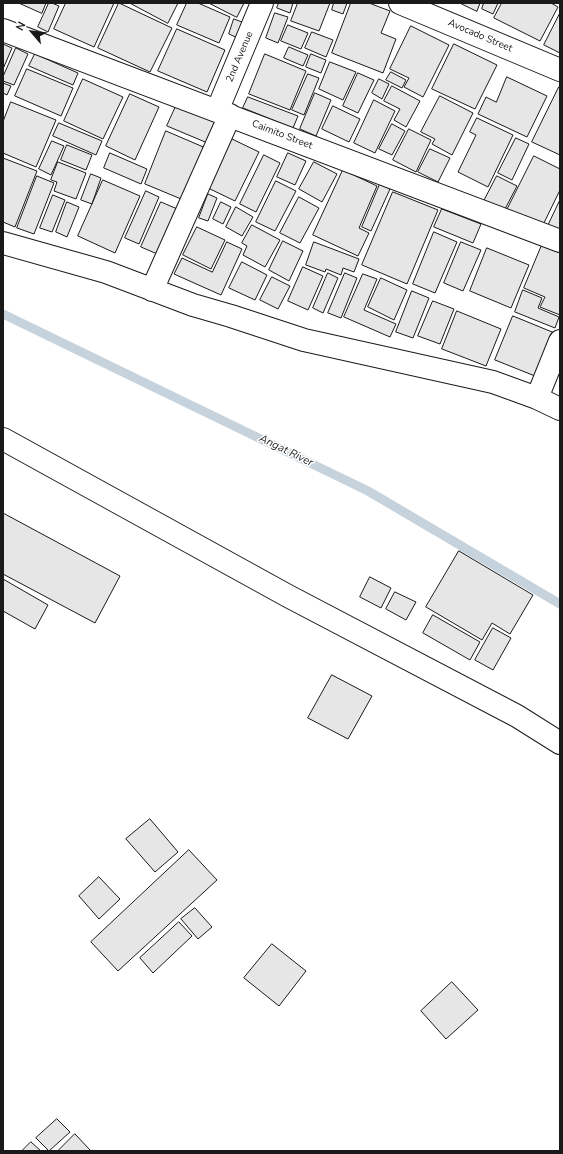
<!DOCTYPE html>
<html>
<head>
<meta charset="utf-8">
<style>
  body { margin:0 }
  #map { position:relative; width:563px; height:1154px; overflow:hidden; background:#fff; font-family:"Nunito Sans",sans-serif }
  canvas { display:block }
  .frame { position:absolute; inset:0; border:4px solid #1a1a1a; pointer-events:none }
  .north { position:absolute; left:12px; top:12px; width:40px; height:40px; -webkit-text-stroke:3px #fff; paint-order:stroke; rotate:298deg; font-size:11px; font-weight:700; line-height:16px; text-align:center; color:#1a1a1a }
  .north::after { content:''; display:block; margin:auto; width:14px; height:18px; background:#1a1a1a; clip-path:polygon(50% 0,100% 100%,50% 72%,0 100%) }
</style>
</head>
<body>
<div id="map">
<canvas width="563" height="1154"></canvas>
<div class="frame"></div>
<div class="north">N</div>
</div>
<script>
const ctx = document.querySelector('canvas').getContext('2d');
ctx.lineJoin = 'round';
function trace(path, color, width, dash) {
  ctx.strokeStyle = color;
  ctx.lineWidth = width;
  ctx.lineCap = dash ? 'butt' : 'round';
  ctx.setLineDash(dash || []);
  ctx.stroke(path);
}
function fill(path, color) {
  ctx.fillStyle = color;
  ctx.fill(path, 'evenodd');
}
function write(font, color, halo, rows, align = 'center') {
  ctx.font = font + ' "Nunito Sans",sans-serif';
  ctx.lineWidth = 3;
  ctx.setLineDash([]);
  ctx.textBaseline = 'middle';
  ctx.strokeStyle = halo;
  ctx.fillStyle = color;
  for (const [text, x, y, turn = 0] of rows) {
    ctx.save();
    ctx.translate(x, y);
    ctx.rotate((+turn || 0) * Math.PI / 180);
    ctx.textAlign = isNaN(turn) ? turn : align;
    if (halo) ctx.strokeText(text, 0, 0);
    ctx.fillText(text, 0, 0);
    ctx.restore();
  }
}
const stream = new Path2D(`
  M3,314L368,491L560,604`);
const building = new Path2D(`
  M19,3H46L42,13Z
  M49,3H52L59,6L48,32L38,27Z
  M66,3H114L94,47L54,29Z
  M119,3L172,28L150,72L98,48Z
  M130,3H178L168,23Z
  M187,3H198L230,17L219,43L177,25Z
  M209,3H244L237,17Z
  M279,3H293L290,13L277,8Z
  M298,3H330L319,31L291,21Z
  M334,3H347L343,14L332,10Z
  M351,3H369L390,11L381,33L396,39L383,73L332,53Z
  M460,3H480L477,11Z
  M484,3H498L493,14L482,9Z
  M502,3H551L558,7L540,41L494,18Z
  M275,13L288,17L278,43L266,38Z
  M560,13V53L544,45Z
  M234,19L247,24L240,39L229,34Z
  M288,25L308,33L301,49L281,41Z
  M411,26L449,45L423,97L404,87L409,78L390,69Z
  M177,29L225,50L207,92L158,71Z
  M312,32L333,40L326,57L305,48Z
  M3,44L12,48L3,69Z
  M454,44L497,65L475,109L432,89Z
  M289,47L308,55L303,66L284,58Z
  M16,48L28,54L14,85L3,81V77Z
  M35,54L78,73L73,85L29,66Z
  M265,54L306,71L290,110L249,94Z
  M311,54L326,60L321,73L306,67Z
  M330,62L356,72L343,100L319,89Z
  M27,69L73,88L61,116L15,96Z
  M391,72L406,80L402,88L386,80Z
  M358,73L374,80L358,113L343,106Z
  M308,74L319,78L304,115L292,110Z
  M507,77L547,96L527,137L478,114L486,97L496,102Z
  M83,79L123,97L103,139L64,121Z
  M379,79L389,84L382,99L372,93Z
  M3,83L11,86L7,95L3,93Z
  M392,86L420,101L406,127L394,120L400,109L384,101Z
  M559,87H560V155L532,142Z
  M315,93L331,100L316,136L300,129Z
  M130,94L159,107L135,160L106,146Z
  M440,96L473,113L452,155L432,144L435,139L421,132Z
  M248,97L298,116L293,128L243,108Z
  M374,100L395,111L375,153L354,143Z
  M11,102L56,120L36,167L3,153V122Z
  M177,104L220,122L210,144L167,126Z
  M333,106L360,119L349,142L322,129Z
  M477,118L513,135L488,187L458,172L476,135L470,132Z
  M59,123L102,141L96,155L53,136Z
  M392,124L405,131L392,155L379,149Z
  M409,129L431,140L416,172L393,160Z
  M166,131L208,149L186,201L145,184Z
  M516,138L529,144L512,180L498,173Z
  M232,139L259,152L235,201L208,188Z
  M52,141L64,146L51,175L39,169Z
  M67,145L92,155L86,170L61,160Z
  M430,149L450,158L438,182L418,172Z
  M110,153L147,169L141,184L104,168Z
  M288,153L306,161L295,185L277,177Z
  M264,155L280,163L256,212L240,204Z
  M534,156L560,169V190L541,229L506,212Z
  M3,158L37,171L15,227L3,222Z
  M58,162L86,173L76,199L54,191L57,182L51,180Z
  M314,162L337,174L322,202L299,189Z
  M343,170L377,186L359,228L369,233L358,256L313,235Z
  M91,174L101,178L92,204L81,200Z
  M37,176L54,183L34,234L17,228Z
  M497,176L517,186L504,211L484,201Z
  M103,180L140,196L115,253L78,236Z
  M276,181L296,191L275,231L256,222Z
  M380,184L390,189L371,231L362,227Z
  M146,191L159,197L139,244L125,238Z
  M393,192L438,210L407,284L362,265Z
  M208,194L217,198L208,221L199,218Z
  M53,195L65,200L52,232L40,228Z
  M299,197L319,208L300,243L280,233Z
  M560,200V233L547,228Z
  M67,202L79,207L67,237L56,232Z
  M161,202L182,211L162,256L141,247Z
  M221,202L231,207L223,224L213,219Z
  M236,207L253,217L242,236L226,227Z
  M442,209L481,224L473,243L434,227Z
  M252,225L280,240L265,267L243,255L247,246L242,243Z
  M197,227L225,240L211,269L183,255Z
  M434,232L457,242L435,293L413,284Z
  M283,241L303,251L289,281L269,270Z
  M227,242L242,249L221,295L174,274L182,258L212,272Z
  M314,242L359,259L354,272L343,268L341,275L326,269L325,272L306,265Z
  M461,242L481,250L463,291L444,283Z
  M542,245L560,253V315L540,307L545,297L524,288Z
  M487,248L529,265L511,308L470,291Z
  M242,262L267,275L255,300L229,288Z
  M303,267L323,276L308,310L288,301Z
  M328,273L338,278L323,313L313,308Z
  M345,273L357,278L341,318L328,313Z
  M363,274L377,279L364,310L396,324L390,337L344,317Z
  M272,277L290,286L278,309L260,300Z
  M381,278L407,290L394,320L368,307Z
  M523,290L542,298L538,308L559,317L555,328L515,312Z
  M412,291L429,298L413,338L396,332Z
  M433,301L454,309L440,344L418,336Z
  M457,311L501,329L486,366L442,349Z
  M513,316L557,334L540,378L495,360Z
  M3,513L120,576L95,623L3,574Z
  M459,551L533,595L510,634L492,623L482,640L426,607Z
  M370,577L391,588L381,608L360,597Z
  M3,579L48,605L35,629L3,611Z
  M395,592L416,602L406,620L386,609Z
  M433,615L480,642L470,660L423,633Z
  M493,628L511,638L493,670L475,660Z
  M332,675L372,696L348,739L308,718Z
  M150,819L178,852L155,872L126,839Z
  M189,850L217,880L118,971L91,942Z
  M99,877L120,899L99,919L79,896Z
  M195,908L212,927L198,939L181,919Z
  M179,922L192,936L153,973L140,958Z
  M272,944L306,971L279,1006L244,978Z
  M452,982L478,1010L446,1039L421,1011Z
  M57,1119L70,1132L49,1151L36,1138Z
  M75,1134L91,1151H58Z
  M31,1142L41,1151H22Z`);
const street = new Path2D(`
  M400,3L560,70
  M3,30L560,241
  M217,111L262,3
  M3,243L106,272L193,305L231,316L304,340L493,382L537,398L560,409
  M152,290L230,115
  M537,398L560,341
  M3,439L288,596L517,716L560,743`);
const streetNames = [
  ["Avocado Street",480,36,23],
  ["2nd Avenue",240,57,-67],
  ["Caimito Street",282,135,21]
];
const waterNames = [
  ["Angat River",286,451,26]
];
trace(stream, '#c6d2dc', 9);
fill(building, '#e6e6e6');
trace(building, '#1a1a1a', 1);
trace(street, '#1a1a1a', 24);
trace(street, '#fff', 22);
write('10px', '#1a1a1a', '#fff', streetNames);
write('italic 11px', '#1a1a1a', '#fff', waterNames);
</script>
</body>
</html>
